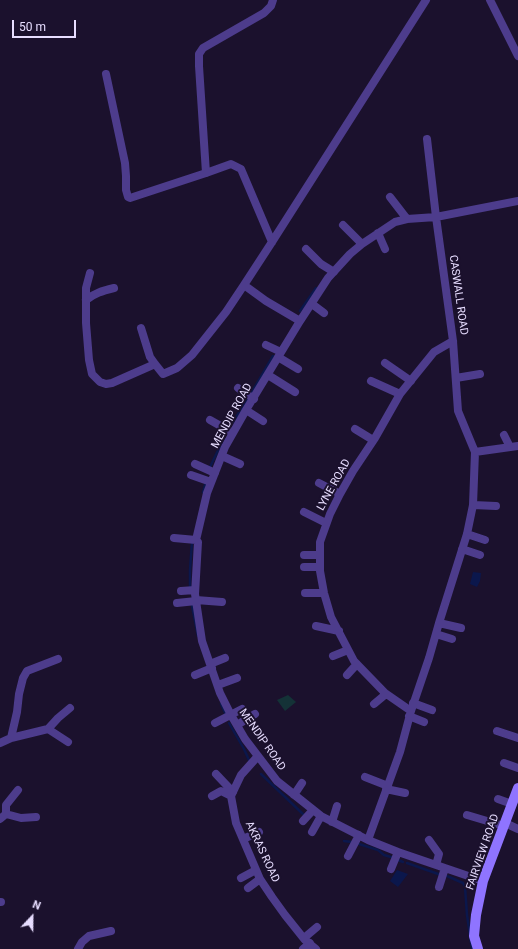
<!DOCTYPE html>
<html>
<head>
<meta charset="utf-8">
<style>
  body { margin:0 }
  #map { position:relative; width:518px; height:949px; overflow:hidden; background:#1b112d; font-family:Roboto,sans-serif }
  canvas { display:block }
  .north { position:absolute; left:12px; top:897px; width:40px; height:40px; -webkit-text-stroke:3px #1b112d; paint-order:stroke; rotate:22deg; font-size:11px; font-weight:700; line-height:16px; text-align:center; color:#e7ddff }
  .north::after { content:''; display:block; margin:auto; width:14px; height:18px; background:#e7ddff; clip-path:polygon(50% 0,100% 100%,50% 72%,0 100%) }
  .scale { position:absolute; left:12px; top:20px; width:64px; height:18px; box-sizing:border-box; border:2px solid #e7ddff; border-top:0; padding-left:5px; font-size:12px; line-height:14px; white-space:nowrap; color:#e7ddff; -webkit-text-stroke:3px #1b112d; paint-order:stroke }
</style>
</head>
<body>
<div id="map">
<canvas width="518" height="949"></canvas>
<div class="north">N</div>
<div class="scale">50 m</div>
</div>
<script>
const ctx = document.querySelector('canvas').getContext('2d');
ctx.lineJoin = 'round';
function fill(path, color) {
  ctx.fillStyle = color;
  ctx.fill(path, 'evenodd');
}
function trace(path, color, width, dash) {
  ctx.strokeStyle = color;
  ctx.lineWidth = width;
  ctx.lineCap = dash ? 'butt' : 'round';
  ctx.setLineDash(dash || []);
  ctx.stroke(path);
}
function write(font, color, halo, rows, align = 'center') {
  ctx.font = font + ' Roboto,sans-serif';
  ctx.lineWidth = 4;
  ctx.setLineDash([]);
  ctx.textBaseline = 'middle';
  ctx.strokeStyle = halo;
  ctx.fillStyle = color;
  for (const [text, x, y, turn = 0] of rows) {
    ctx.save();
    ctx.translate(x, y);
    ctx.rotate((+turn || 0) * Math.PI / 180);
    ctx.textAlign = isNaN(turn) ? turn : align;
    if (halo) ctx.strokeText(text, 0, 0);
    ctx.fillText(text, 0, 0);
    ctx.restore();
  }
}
const green = new Path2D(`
  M288,695L296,702L285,711L277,700Z`);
const water = new Path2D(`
  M473,572L481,573L480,581L477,587L470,584Z
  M397,870L408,874L398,887L390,881Z`);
const stream = new Path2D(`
  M300,311L316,288
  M252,392L273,356
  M233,422L248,399
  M210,467L224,438
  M203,492L205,485
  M190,588V570L192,542
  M192,606L198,636
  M221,704L226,715
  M229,723L244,749L249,760
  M261,774L304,815
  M344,841L352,842
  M359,844L378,850L384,855L391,857
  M398,860L403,862
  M407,863L441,875
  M447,876L463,883L465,887L467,915L472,949`);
const minor = new Path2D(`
  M490,0L518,56
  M106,74L125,163L126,176V190L128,197L130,198L206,173L231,164L241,169L272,242
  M206,173L199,66V54L203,48L264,13L271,6L273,0
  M390,197L407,219
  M343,225L362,244
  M378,233L385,249
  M306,249L321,264L334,272
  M90,273L86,288V323L89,360L92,374L100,382L106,384L112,383L155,364
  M86,300C95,293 102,291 114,288
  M312,304L324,313
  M300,321L266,301L244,285L272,242L426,0
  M141,328L150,357L155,364L163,374L177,368L192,355L226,312L244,285
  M266,345L281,352
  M278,357L298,369
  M385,363L411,381
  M268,375L295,392
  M456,378L480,374
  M371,381L400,394
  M238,388L254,399
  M246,410L263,421
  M210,420L233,433
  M355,429L373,440
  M504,435L510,447
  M475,452L518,446
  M222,456L240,464
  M195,464L215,473
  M191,475L211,482
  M319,483L340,494
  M473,505L496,506
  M304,512L326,523
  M467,534L485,540
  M174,538L196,540
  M462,549L480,555
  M304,555H320
  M304,567H320
  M181,591L195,590
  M305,593H324
  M196,600L222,602
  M177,603L196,601
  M439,623L461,628
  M316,626L339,631
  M436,634L452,639
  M333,656L348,650
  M210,664L225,658
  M195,675L212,668
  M347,675L357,664
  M218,685L237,678
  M413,703L432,710
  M374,704L386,694
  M411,711L385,693L354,661L331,617L324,593L320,571V542L330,514L340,494L353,471L375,438L400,394L434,352L453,341
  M409,716L424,722
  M215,723L242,709
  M237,725L255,714
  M48,729L68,742
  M497,731L518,738
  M11,738L48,729L58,718L70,708
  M0,743L11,738L17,712L19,694L23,678L27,671L58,659
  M258,756L241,775L231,796L236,823L260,879L272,897L285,915L305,940L316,949
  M504,763L518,768
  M216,774L233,792
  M365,777L388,786
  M386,789L405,793
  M294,795L302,783
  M212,796L221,791L231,796
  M498,799L512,804
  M6,814L21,818L36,817
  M467,815L504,826
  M0,819L6,814V805L18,790
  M303,821L313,810
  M332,822L337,806
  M505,823L518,829
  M312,832L321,816
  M243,839L259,832
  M368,840L400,752L411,711L429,658L439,623L467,534L473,505L475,452L458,411L453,341L436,217L427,139
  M429,840L439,854L436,865
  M348,856L359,835
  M391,869L398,852
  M241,878L256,870
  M483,881L398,852L368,840L321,816L277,781L245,739L231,715L220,693L202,641L195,594L198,542L196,540L207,493L225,447L246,410L300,321L328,278L350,254L362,244L395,222L407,219L436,217L518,201
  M439,887L445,868
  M248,888L260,879
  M0,902H1
  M304,938L317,927
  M78,949L82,942L89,936L111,931
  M303,949L310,943`);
const secondary = new Path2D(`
  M478,949L474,936L476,915L483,881L518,788`);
const streetNames = [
  ["CASWALL ROAD",458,295,82],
  ["MENDIP ROAD",232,416,-61],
  ["LYNE ROAD",334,485,-61],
  ["MENDIP ROAD",262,740,55],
  ["AKRAS ROAD",262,852,65],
  ["FAIRVIEW ROAD",483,852,-71]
];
fill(green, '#143237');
fill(water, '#0b174c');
trace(stream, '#0b174c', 2.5);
trace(minor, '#4d3c8c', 8);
trace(secondary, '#8f74ff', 10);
write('11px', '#e7ddff', '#1b112d', streetNames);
</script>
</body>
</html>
